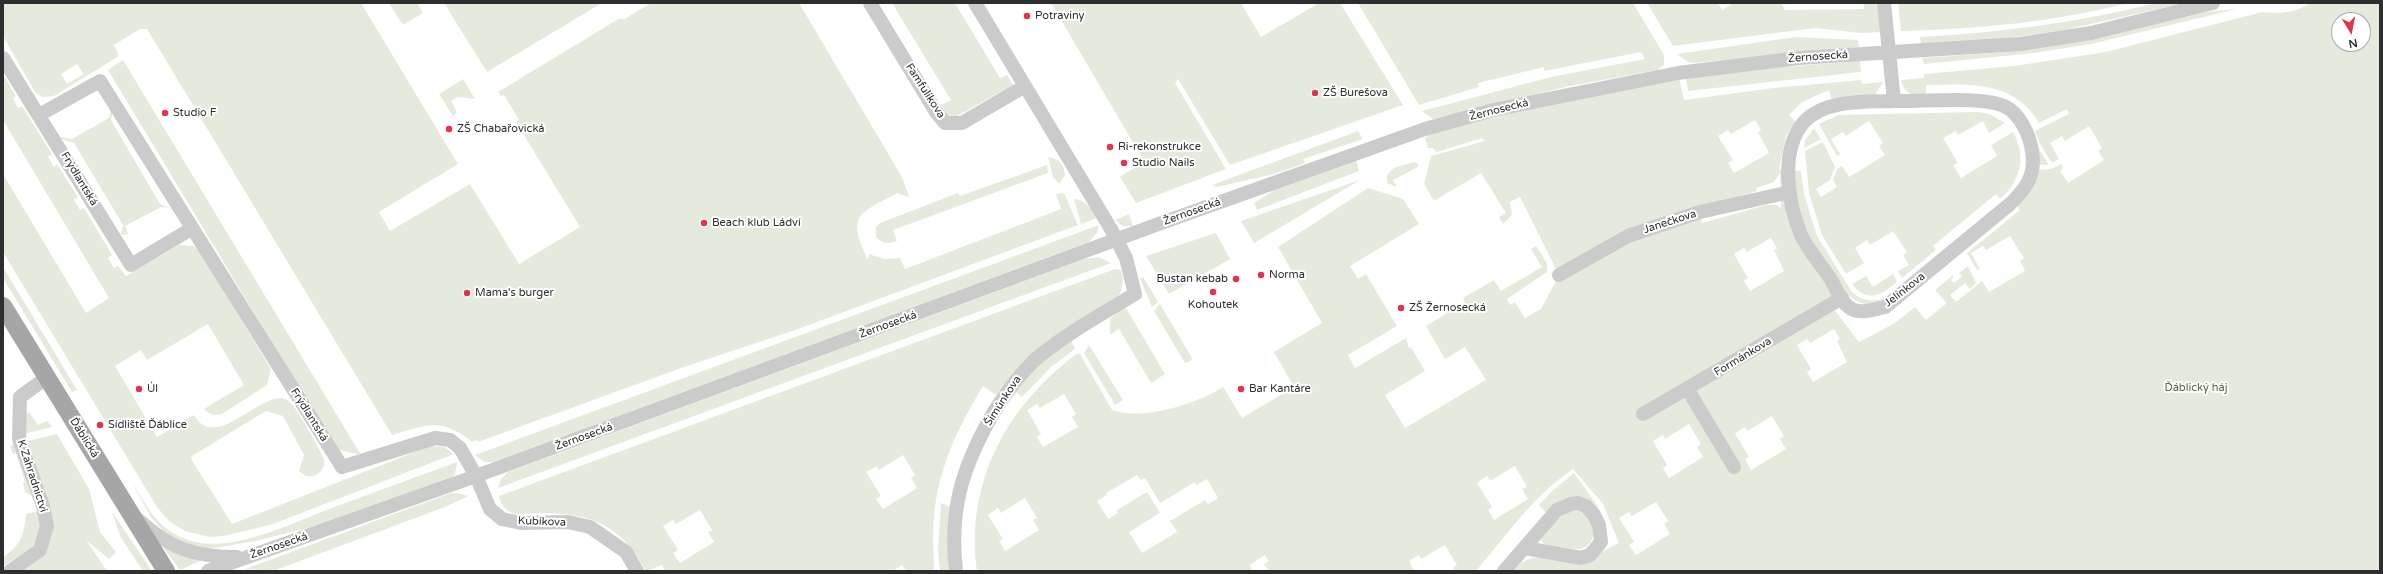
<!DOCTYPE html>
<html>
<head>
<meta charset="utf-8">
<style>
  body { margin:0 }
  #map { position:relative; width:2383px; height:574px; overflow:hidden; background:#fff; font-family:"Varela Round",sans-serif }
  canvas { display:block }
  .frame { position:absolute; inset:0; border:4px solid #2e2e2e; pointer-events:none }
  .north { position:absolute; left:2331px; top:12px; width:40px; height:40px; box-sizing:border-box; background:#fff; border:1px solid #ababab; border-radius:50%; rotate:170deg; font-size:11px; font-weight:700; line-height:16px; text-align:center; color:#2e2e2e }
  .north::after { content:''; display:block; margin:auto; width:14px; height:18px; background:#e2344e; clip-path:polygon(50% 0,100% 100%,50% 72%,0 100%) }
</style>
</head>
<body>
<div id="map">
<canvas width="2383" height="574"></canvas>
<div class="frame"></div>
<div class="north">N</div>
</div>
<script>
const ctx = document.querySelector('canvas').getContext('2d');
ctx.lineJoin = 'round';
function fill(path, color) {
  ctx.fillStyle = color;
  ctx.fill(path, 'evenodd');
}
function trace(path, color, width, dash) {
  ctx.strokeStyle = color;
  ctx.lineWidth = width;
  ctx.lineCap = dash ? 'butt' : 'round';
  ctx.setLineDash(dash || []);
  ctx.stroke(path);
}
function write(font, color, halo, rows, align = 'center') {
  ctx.font = font + ' "Varela Round",sans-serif';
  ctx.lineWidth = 4;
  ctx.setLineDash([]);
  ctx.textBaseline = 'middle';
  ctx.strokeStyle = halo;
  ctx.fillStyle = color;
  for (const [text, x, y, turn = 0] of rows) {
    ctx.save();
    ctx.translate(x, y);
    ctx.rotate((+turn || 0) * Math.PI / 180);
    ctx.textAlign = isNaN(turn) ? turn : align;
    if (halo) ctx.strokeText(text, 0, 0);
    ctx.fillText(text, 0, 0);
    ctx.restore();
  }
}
const green = new Path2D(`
  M3,3H361L458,164L379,212L390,231L470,184L519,264L580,227L516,122L519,120L504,95L501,96L498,92L615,21L622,18L623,20L651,3H799L902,177L909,197L897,193C859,214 846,214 868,260L869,254L884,259L900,258L905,269L1061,209L1056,194L1064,193L1078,225L798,329L684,367L478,442L477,440L472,442C440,417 428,425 392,435L147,29H140L114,45L119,56L54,96L43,97L35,92L3,36ZM77,64L84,74L67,84L61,74Z
  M389,3H417L423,13L403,25Z
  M444,3H602L487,72Z
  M892,3H955L1000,78L1007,75L1013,85L957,116L946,118L939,106L951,100Z
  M1051,3H1241L1261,37L1319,3H1340L1403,105L1230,165L1178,79L1175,83L1226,169L1136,203L1120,177L1144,161Z
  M1358,3H1633L1664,55V65L1657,70L1570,86L1433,119L1422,111L1551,77L1645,59L1641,52L1544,71V67L1478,83L1479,87L1419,105Z
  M1647,3H1718L1722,10L1733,3H1781L1785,10L1864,9V3H1875L1878,6L1881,32L1861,33L1815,28L1673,46Z
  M1898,3H2129C2054,22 1978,29 1901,31Z
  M2156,3H2185L2064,30L2002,39L1921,44L1920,37C2004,32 2075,23 2156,3Z
  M2310,3H2380V571H1512L1522,562L1532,558L1601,552L1619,543L1603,504L1573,469C1535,494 1505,537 1476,571H1455L1453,568L1457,565L1445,545L1421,559L1419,555L1409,561L1414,571H1269L1264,564L1269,561L1265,555L1250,565L1252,571H977C965,482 1007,405 1077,354H1080L1112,410C1143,421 1196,404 1223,387L1242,418L1294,387L1274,352L1322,323L1278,247L1368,188L1403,199L1419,224L1350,266L1358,279L1366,274L1397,326L1348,355L1355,368L1406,338L1409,348L1411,347L1425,371L1385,395L1405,428L1486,380L1465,347L1445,359L1426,326L1465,302L1463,298L1494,280L1501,291L1542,267L1531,249L1536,246L1547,263V272L1507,299L1510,305L1515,302L1525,318L1541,309L1559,275L1520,197L1510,202L1512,215L1503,224L1499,217L1506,213L1481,173L1434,201L1424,184L1431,156L1485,141L1482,138L1437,152L1433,148H1428L1425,138L1428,136L1425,129L1678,73L1684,100L1773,88L1861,80L1862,84L1883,82L1875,95L1832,100L1829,90L1802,102L1789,115L1796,122L1786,136L1779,169L1801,171L1804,194L1817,236L1852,292C1862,301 1873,302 1885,298C1872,307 1860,306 1849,295L1830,304L1859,342L1895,323L1915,307L1926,320L1947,303L1935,290L1952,276L1954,277L1951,280L1954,283L1962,276L1959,273L1968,266L1976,283L1970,289L1965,283L1950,295L1956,302L1982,281L1989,292L2025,271L2020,261L2024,258L2010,236L1986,250L1983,246L1971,253L1980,269L1977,270L1967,253L2020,210L2017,206L2038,170L2051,169L2061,164L2063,168L2060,171L2068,183L2104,160L2098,151L2102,148L2089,126L2065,141L2062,136L2050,143L2059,159L2052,163L2040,144L2035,131L2069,114L2067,109L2039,123C2014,80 1969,84 1926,85V97C1913,96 1904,94 1901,80L1924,78V74L2014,66L2106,52L2262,12C2281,14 2294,13 2310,3ZM2339,20H2363V44H2339ZM1755,120L1761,130L1758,132L1769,153L1734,173L1728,163L1733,160L1718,136L1728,130L1731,134ZM1780,173L1781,208L1776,205H1766L1702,223L1700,212L1705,206L1757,191L1756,188L1774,182ZM1771,238L1777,248L1774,250L1784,271L1750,291L1744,281L1748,278L1734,254L1744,248L1747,252ZM1834,329L1840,339L1837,341L1847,362L1813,382L1807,372L1811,369L1797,345L1807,339L1810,343ZM1064,394L1076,414L1072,417L1078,427L1043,447L1037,437L1041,434L1027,410L1037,404L1040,408ZM1772,416L1784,436L1780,439L1786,449L1751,470L1745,459L1749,457L1735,433L1745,427L1747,431ZM1689,424L1701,444L1697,447L1703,457L1669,478L1663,468L1667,465L1653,441L1663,435L1665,439ZM1515,466L1527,487L1522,489L1528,499L1494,520L1488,510L1492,507L1477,483L1487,476L1490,481ZM1137,475L1141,480L1145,478L1160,503L1195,482L1196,485L1207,479L1218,498L1208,504L1205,500L1170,521L1177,532L1142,553L1129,532L1160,513L1147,492L1117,510L1118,513L1108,519L1097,501L1107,495L1106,493ZM1025,498L1037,518L1033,520L1039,530L1005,551L999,541L1003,539L988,515L998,508L1001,513ZM1656,502L1668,521L1664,524L1670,534L1636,555L1629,545L1634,542L1619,518L1629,512L1632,516Z
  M2237,9L2091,44L2034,53L1924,64L1922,58L2005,52L2066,43L2207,12Z
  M1796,37L1858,40L1859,47L1695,63L1688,62L1677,54Z
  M123,60L361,455L340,450L327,434L108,70Z
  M1860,61L1861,72L1688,91L1686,78L1771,68Z
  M3,74L16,96L13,98L18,108L22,106L52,154L48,157L54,167L57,164L78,197L74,200L80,210L84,208L112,255L108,258L114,268L118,266L126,276L179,245L194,246L200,252L271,369L267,385L222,414C213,416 210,415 204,409L244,385L208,324L147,360L141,350L115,366L157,437L194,415C215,451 255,397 282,398C285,399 288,400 290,402C297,409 321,450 324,460C326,467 320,474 313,476C307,477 303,475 299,471L304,455L283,416L266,411L192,456L191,459L232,524L430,446L444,447L454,454L273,524L224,536L210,537L185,531L169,521L157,507L3,252V174L86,313L109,298L3,120Z
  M463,79L475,99L458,97L451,101L457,112L453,116L439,94Z
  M111,110H113L111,120L160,204L170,208L161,207L125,226L128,234L121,235L123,225L74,143L61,139V137L72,139L109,118Z
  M1977,112L1990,114L2005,123L1989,133L1983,121L1958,135L1956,131L1943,138L1958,163L1953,165L1961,178L1997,156L1991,145L2013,132C2027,158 2021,180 2000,199L1996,194L1933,246L1936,250L1902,278L1898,271L1909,265L1903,255L1907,252L1893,231L1870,245L1867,240L1855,248L1864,263L1846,274L1822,235L1809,193L1805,151L1823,142L1835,167L1830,180L1816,189L1821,197L1837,187L1833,179L1837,169L1842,166L1849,177L1885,155L1879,146L1883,143L1869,121L1846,136L1843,132L1831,139L1840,154L1837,156L1819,124L1838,115Z
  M1814,128L1821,139L1804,148L1805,140Z
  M1358,131L1363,139L1303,159L1305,163L1274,174L1217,187L1212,185Z
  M2037,146L2049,165H2038Z
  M1048,157C1060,159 1064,164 1065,175L1059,184L1053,177Z
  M1356,160L1359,171L1257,210L1254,203L1276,189Z
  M1414,162L1418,164V167L1393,180L1397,187L1387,183V175L1394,168Z
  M1047,165L1048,173L893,230L897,241C888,244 884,244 876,237V227L880,223L958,193L960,196Z
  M1360,180L1254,243L1241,221Z
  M1074,199C1087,200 1091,208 1097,218L1081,224Z
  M1129,214L1133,226H1123L1115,220Z
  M1099,225L1097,233L1089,242L494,462H484L475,455Z
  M1216,233L1230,259L1169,294L1146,256Z
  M1098,257L1111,263L498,488L501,479L508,472L1084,259Z
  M3,267L77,390L72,392L3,278Z
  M1115,269L1121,270C1124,280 1123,288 1118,297L1015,371L996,395L983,386C958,427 937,471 934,519C932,536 934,554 934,571H906L902,565L893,571H665L662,565L646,571C615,513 575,511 515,514C506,511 501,506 499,496ZM903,455L915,475L911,478L917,488L883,509L876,499L881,496L866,472L877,466L879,470ZM700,510L712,530L708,532L714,542L680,563L673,553L678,550L663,526L673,520L676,524Z
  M1893,274L1897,282C1881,295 1868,304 1852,284L1866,276L1873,287Z
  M1143,277L1158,302L1152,307L1140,279Z
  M1160,304L1192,358L1191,361L1185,363L1154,311Z
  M1126,308L1165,374L1151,383L1119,329L1110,335V319L1120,310Z
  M1071,340L1075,349L1052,366L1022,397L1014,391L1035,367Z
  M1089,345L1123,400L1115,405L1084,353Z
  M29,412L38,425L47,421L52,427L23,434L25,415Z
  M57,434L89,489L100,532L116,552L109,559L86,540L107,571H16L47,545L24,442Z
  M15,444L34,497L25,492L23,484L25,482L16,453L13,454L10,446Z
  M457,462L455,475L449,479L316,526L255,541L209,549H199L166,534L151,517L130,479C145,503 156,527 183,538C228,558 295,521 337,506C377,491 417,477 457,462Z
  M1574,473L1601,511L1589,501L1546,513L1539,505L1552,491Z
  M451,493H457L468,496L445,507L273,571L245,569Z
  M941,503L951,507L949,571H940L938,550Z
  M1580,510L1595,523C1593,549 1585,552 1560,547C1554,546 1546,546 1542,542L1541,537C1554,523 1560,511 1580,510Z
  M39,511C47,546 29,549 3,566V557C21,546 24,534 26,514Z
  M112,512L152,571H143L121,538Z
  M163,547L202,560L180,570Z`);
const minor = new Path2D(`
  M870,3L936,112L945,123H962L1025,86
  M1884,3L1894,101
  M3,58L131,265L191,229
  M1894,101C1922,102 1983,95 2006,107C2020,114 2030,136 2032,151C2036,174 2027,188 2010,204L1885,307C1875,309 1860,315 1850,308C1840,301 1836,288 1830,278C1821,265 1808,250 1801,235C1788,203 1779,151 1804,122C1825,99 1866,102 1894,101Z
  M39,115L100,81L342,467L435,438L450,440L460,448L476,476L490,509L502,519L521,523L568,522L590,527L626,552L637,571
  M1559,275L1628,236L1700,212L1790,192
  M1688,390L1734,467
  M1643,414L1842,298
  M140,521C170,549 196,557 237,557
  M10,571L40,550L47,526L43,506L19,439L20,397L46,378
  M208,571L476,476L1153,226L1425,129L1493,110L1678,73L1799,58L2020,44L2091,33L2213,3
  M956,571C949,510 962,468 992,415C1005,394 1018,375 1037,358C1067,333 1102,314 1135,294L1126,258L1111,229L975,3
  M1504,571L1557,510L1571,504L1578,503L1586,506L1594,515L1599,525L1601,542L1590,555L1581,558L1525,548`);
const major = new Path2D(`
  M3,306L166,571`);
const markers = [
  [1027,16,4,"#e2344e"],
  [1315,93,4,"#e2344e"],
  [165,113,4,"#e2344e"],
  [449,129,4,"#e2344e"],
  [1110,147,4,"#e2344e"],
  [1124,163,4,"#e2344e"],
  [704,223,4,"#e2344e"],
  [1261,275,4,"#e2344e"],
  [1236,279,4,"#e2344e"],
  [1213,292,4,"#e2344e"],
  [467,293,4,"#e2344e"],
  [1401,308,4,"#e2344e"],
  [139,389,4,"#e2344e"],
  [1241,389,4,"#e2344e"],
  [100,425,4,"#e2344e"]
];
const poiNames = [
  ["Potraviny",1035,16],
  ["ZŠ Burešova",1323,93],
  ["Studio F",173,113],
  ["ZŠ Chabařovická",457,129],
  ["Ri-rekonstrukce",1118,147],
  ["Studio Nails",1132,163],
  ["Beach klub Ládví",712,223],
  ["Norma",1269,275],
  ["Bustan kebab",1228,279,"right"],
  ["Mama's burger",475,293],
  ["Kohoutek",1213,305,"center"],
  ["ZŠ Žernosecká",1409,308],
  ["Úl",147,389],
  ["Bar Kantáre",1249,389],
  ["Sídliště Ďáblice",108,425]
];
const streetNames = [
  ["Žernosecká",1818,57,-4],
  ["Famfulíkova",925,91,57],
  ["Žernosecká",1499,110,-14],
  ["Frýdlantská",79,179,59],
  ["Žernosecká",1192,212,-20],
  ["Janečkova",1670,222,-18],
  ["Jelínkova",1905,290,-38],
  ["Žernosecká",888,325,-20],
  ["Formánkova",1743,357,-31],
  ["Šimůnkova",1003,401,-57],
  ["Frýdlantská",309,415,58],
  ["Žernosecká",584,437,-20],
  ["Ďáblická",84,438,58],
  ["K Zahradnictví",32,476,72],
  ["Kubíkova",542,522,2],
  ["Žernosecká",279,546,-19]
];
const parkNames = [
  ["Ďáblický háj",2196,388]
];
fill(green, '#e5ebdc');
trace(minor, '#cbcbcb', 14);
trace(major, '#a6a6a6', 18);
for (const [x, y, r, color] of markers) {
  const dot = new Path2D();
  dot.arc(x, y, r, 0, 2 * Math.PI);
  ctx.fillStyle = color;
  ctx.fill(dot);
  trace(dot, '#fff', 1.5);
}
write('11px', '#2e2e2e', '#fff', poiNames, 'left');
write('11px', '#2e2e2e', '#fff', streetNames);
write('11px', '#55693c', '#fff', parkNames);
</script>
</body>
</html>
